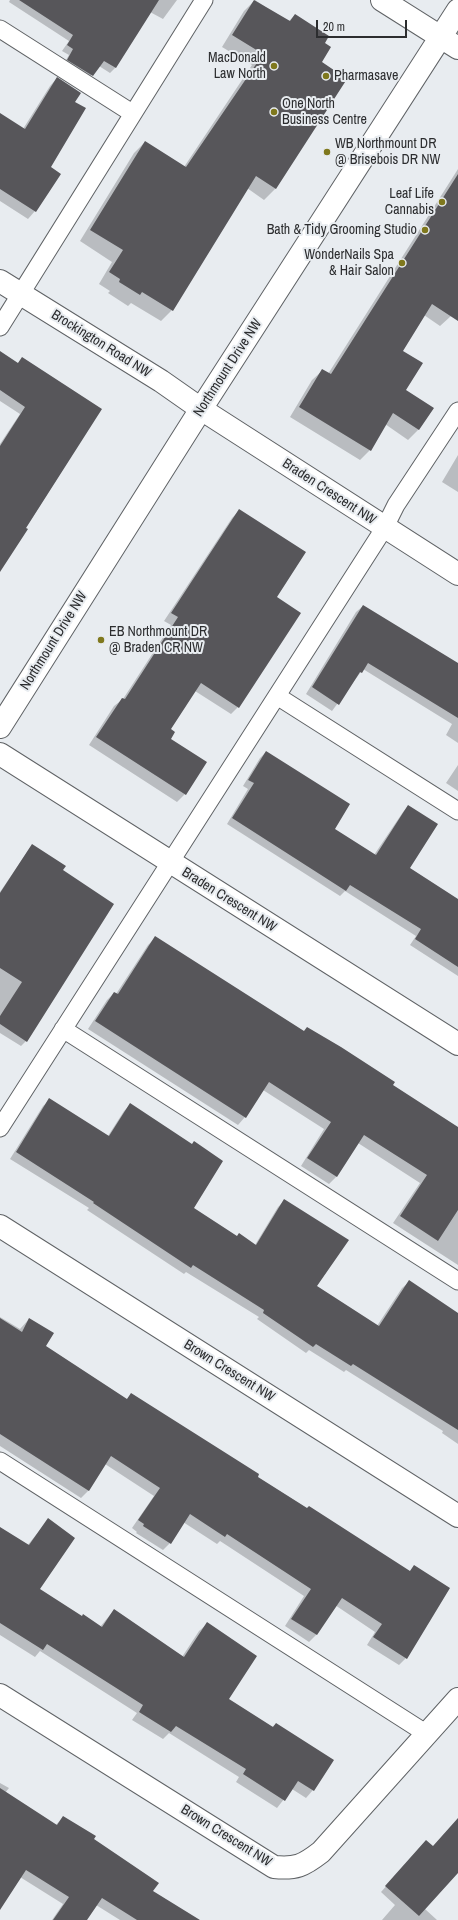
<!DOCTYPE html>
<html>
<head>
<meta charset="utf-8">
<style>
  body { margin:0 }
  #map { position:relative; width:458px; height:1920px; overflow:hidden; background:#e8ecf0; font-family:"Archivo Narrow",sans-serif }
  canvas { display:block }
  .scale { position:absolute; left:316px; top:20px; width:91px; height:18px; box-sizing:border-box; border:2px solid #2c2d2f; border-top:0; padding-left:5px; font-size:12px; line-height:14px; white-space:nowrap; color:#2c2d2f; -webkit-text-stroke:3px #e8ecf0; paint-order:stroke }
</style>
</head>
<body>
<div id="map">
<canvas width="458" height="1920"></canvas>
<div class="scale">20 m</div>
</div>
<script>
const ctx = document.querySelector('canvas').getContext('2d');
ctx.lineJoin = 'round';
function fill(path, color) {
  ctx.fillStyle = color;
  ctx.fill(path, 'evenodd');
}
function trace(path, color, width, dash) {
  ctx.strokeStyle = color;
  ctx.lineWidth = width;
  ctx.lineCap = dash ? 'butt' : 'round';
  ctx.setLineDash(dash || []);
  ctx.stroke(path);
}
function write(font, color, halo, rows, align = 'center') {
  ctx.font = font + ' "Archivo Narrow",sans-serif';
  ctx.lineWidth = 4;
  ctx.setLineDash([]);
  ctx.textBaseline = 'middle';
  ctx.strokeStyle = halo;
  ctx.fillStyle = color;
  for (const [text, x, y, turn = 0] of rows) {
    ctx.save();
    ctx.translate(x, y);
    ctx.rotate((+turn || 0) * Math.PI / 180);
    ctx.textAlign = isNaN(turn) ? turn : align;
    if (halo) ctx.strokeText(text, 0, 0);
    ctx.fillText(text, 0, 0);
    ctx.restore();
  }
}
const shadow = new Path2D(`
  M10,0H177L163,19L150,12L115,68L110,73L99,66L87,81L63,65L69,55L62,51L69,41L9,2Z
  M255,0L288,22L295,15L324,44L321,62L346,79L275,189L264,200L247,188L172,310L161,321L131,303L128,306L108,293L110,291L99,284L112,262L80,241L134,153L145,142L184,167L252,65L222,47L244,11Z
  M57,78L74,102L49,167L35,211L28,219L0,201V114L23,129L50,86Z
  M458,169V304L451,316L440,326L424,315L401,351L405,390L433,409L418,430L408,440L385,424L370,450L360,460L290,417L312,380L323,370L328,374Z
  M22,359L101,409L0,569V444L20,414L0,401V363L17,364Z
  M458,455V492L442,482Z
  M240,510L275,597L238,707L231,714L195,691L170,730V739L185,794L177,802L89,745L114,706L123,699L171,625L164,621L232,518Z
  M363,606L458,664V743L446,735L452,724L363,669L332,711L306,694L356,612Z
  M266,752L334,829L374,855L403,812L408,806L409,868L458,900V976L410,945L416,936L345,891L340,896L227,824L248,789L243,786L260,758Z
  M458,765V791L446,783Z
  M32,845L61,871L26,1041L21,1046L0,1033V892Z
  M155,938L458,1128V1265L393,1223L420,1183L358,1143L336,1177L329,1184L301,1166L324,1129L263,1090L245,1117L238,1125L88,1029L107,1000L114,993L116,994L148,945Z
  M50,1100L108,1136L124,1111L131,1104L192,1209L236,1237L255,1245L278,1207L284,1201L348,1240L316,1287L377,1326L402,1288L409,1282L458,1314V1444L442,1433L443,1431L346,1370L344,1372L309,1350L306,1353L257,1319L259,1317L186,1272L184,1274L87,1210L89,1208L10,1159L43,1106Z
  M0,1317L20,1329L29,1319L44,1346L126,1400L132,1394L257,1477L409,1572L414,1567L406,1658L399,1665L367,1645L375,1632L335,1605L316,1635L309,1642L285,1626L304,1596L220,1541L217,1544L183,1522L170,1543L163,1550L136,1533L137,1532L132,1528L154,1496L105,1464L88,1491L81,1498L0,1446Z
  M48,1520L39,1590L82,1617L100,1627L114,1610L182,1657L199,1631L207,1624L227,1699L272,1727L276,1724L313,1790L306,1798L292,1789L277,1808L236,1782L239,1777L169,1733L163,1739L132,1720L137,1713L40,1651L35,1657L0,1635V1528L27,1546Z
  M0,1783L9,1788L5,1793L55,1826L63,1817L152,1891L198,1920H120L96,1905L85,1920H52L63,1904L20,1877L0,1908Z
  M458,1820V1872L425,1909L437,1920H382L395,1905L381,1892L421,1847L433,1848Z`);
const building = new Path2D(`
  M19,0H159L116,68L104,61L93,76L67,60L73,49L67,45L73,35Z
  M254,0L290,21L295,14L329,36L325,43L331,47L322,62L347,79L276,189L256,176L173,311L142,292L140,295L119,282L120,279L109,272L123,250L90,230L145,141L186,167L263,54L232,35Z
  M57,77L81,93L75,102L86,108L51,167L61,174L36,212L0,189V113L25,129Z
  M458,174V321L432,304L403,351L423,363L406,390L434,408L419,430L393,413L371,451L299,407L322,369L331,374Z
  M0,351L18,363L22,357L102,409L26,528L28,529L0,572V446L25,407L0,390Z
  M239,509L306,552L277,597L301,613L239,708L201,683L171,729L175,732L171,739L207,762L186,795L96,737L122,698L125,699L178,617L171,613Z
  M363,605L458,663V718L368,663L362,673L360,672L339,705L312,687Z
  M266,751L350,804L335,829L376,855L408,805L438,824L410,868L458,899V967L415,939L421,929L350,885L346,891L232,818L254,783L248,780Z
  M32,844L66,866L63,870L114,904L27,1042L0,1024V1016L22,982L0,968V893Z
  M155,936L304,1031L307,1027L341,1047L395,1082L393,1085L458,1127V1210L438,1241L400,1216L427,1175L364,1135L337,1177L307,1158L331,1122L269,1082L246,1118L95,1021L114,992L118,994Z
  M49,1098L109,1136L130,1103L192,1144L194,1141L223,1161L194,1208L237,1236L239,1233L256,1245L284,1199L349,1240L317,1286L379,1326L409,1280L458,1313V1430L353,1364L351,1366L316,1344L313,1347L263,1313L264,1310L193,1265L191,1268L93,1203L94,1202L16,1152Z
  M0,1318L22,1332L29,1318L54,1333L46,1346L127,1399L131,1393L259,1474L258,1477L307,1508L309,1506L410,1571L414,1565L450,1588L407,1659L373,1637L382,1624L342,1598L317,1635L291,1619L311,1589L227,1534L225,1537L190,1514L171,1544L143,1526L144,1524L138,1520L160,1488L111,1456L89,1491L0,1434Z
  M48,1518L75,1538L40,1589L82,1616L83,1614L102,1627L114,1609L184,1657L207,1622L257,1656L229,1699L273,1727L276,1723L334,1760L314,1791L298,1781L285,1801L243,1774L246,1769L176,1726L171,1732L139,1712L143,1705L47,1644L43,1650L0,1623V1527L29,1545Z
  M0,1788L57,1825L63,1816L96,1836L94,1839L159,1883L153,1891L200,1920H137L102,1898L87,1920H53L69,1897L26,1870L0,1910Z
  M458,1818V1873L419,1916L385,1886L426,1840L433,1846Z`);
const service = new Path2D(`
  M0,29L132,113
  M0,327L204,0
  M277,696L458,811
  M63,1029L458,1281
  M0,1128L385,527L396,505L458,411
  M0,1461L427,1734`);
const minor = new Path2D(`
  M0,281L161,381L201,409L458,574
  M0,754L458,1044
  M0,1226L458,1516
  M0,1695L274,1867C296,1869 303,1866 321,1852L458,1699`);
const tertiary = new Path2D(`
  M382,0L458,48
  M0,727L201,409L458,10`);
const markers = [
  [274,66,4,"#7f781d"],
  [326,76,4,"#7f781d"],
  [274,112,4,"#7f781d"],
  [327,152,4,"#7f781d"],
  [442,202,4,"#7f781d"],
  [425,230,4,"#7f781d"],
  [402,263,4,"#7f781d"],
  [101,640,4,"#7f781d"]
];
const poiNames = [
  ["MacDonald",266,58],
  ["Law North",266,74],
  ["Pharmasave",334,76,"left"],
  ["One North",282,104,"left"],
  ["Business Centre",282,120,"left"],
  ["WB Northmount DR",335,144,"left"],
  ["@ Brisebois DR NW",335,160,"left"],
  ["Leaf Life",434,194],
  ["Cannabis",434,210],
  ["Bath & Tidy Grooming Studio",417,230],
  ["WonderNails Spa",394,255],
  ["& Hair Salon",394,271],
  ["EB Northmount DR",109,632,"left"],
  ["@ Braden CR NW",109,648,"left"]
];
const streetNames = [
  ["Brockington Road NW",101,344,32],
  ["Northmount Drive NW",228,368,-57],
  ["Braden Crescent NW",329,492,33],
  ["Northmount Drive NW",54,641,-58],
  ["Braden Crescent NW",229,900,32],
  ["Brown Crescent NW",229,1371,32],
  ["Brown Crescent NW",226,1836,32]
];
fill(shadow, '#0003');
fill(building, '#57565a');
trace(service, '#5f6265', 19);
trace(minor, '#5f6265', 24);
trace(tertiary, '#5f6265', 24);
trace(service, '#fff', 17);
trace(minor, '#fff', 22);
trace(tertiary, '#fff', 22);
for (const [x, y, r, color] of markers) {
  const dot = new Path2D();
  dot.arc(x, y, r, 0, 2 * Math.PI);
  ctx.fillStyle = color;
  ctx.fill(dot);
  trace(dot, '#e8ecf0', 1.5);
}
write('14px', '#2c2d2f', '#e8ecf0', poiNames, 'right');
write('14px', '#2c2d2f', '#e8ecf0', streetNames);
</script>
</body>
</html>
